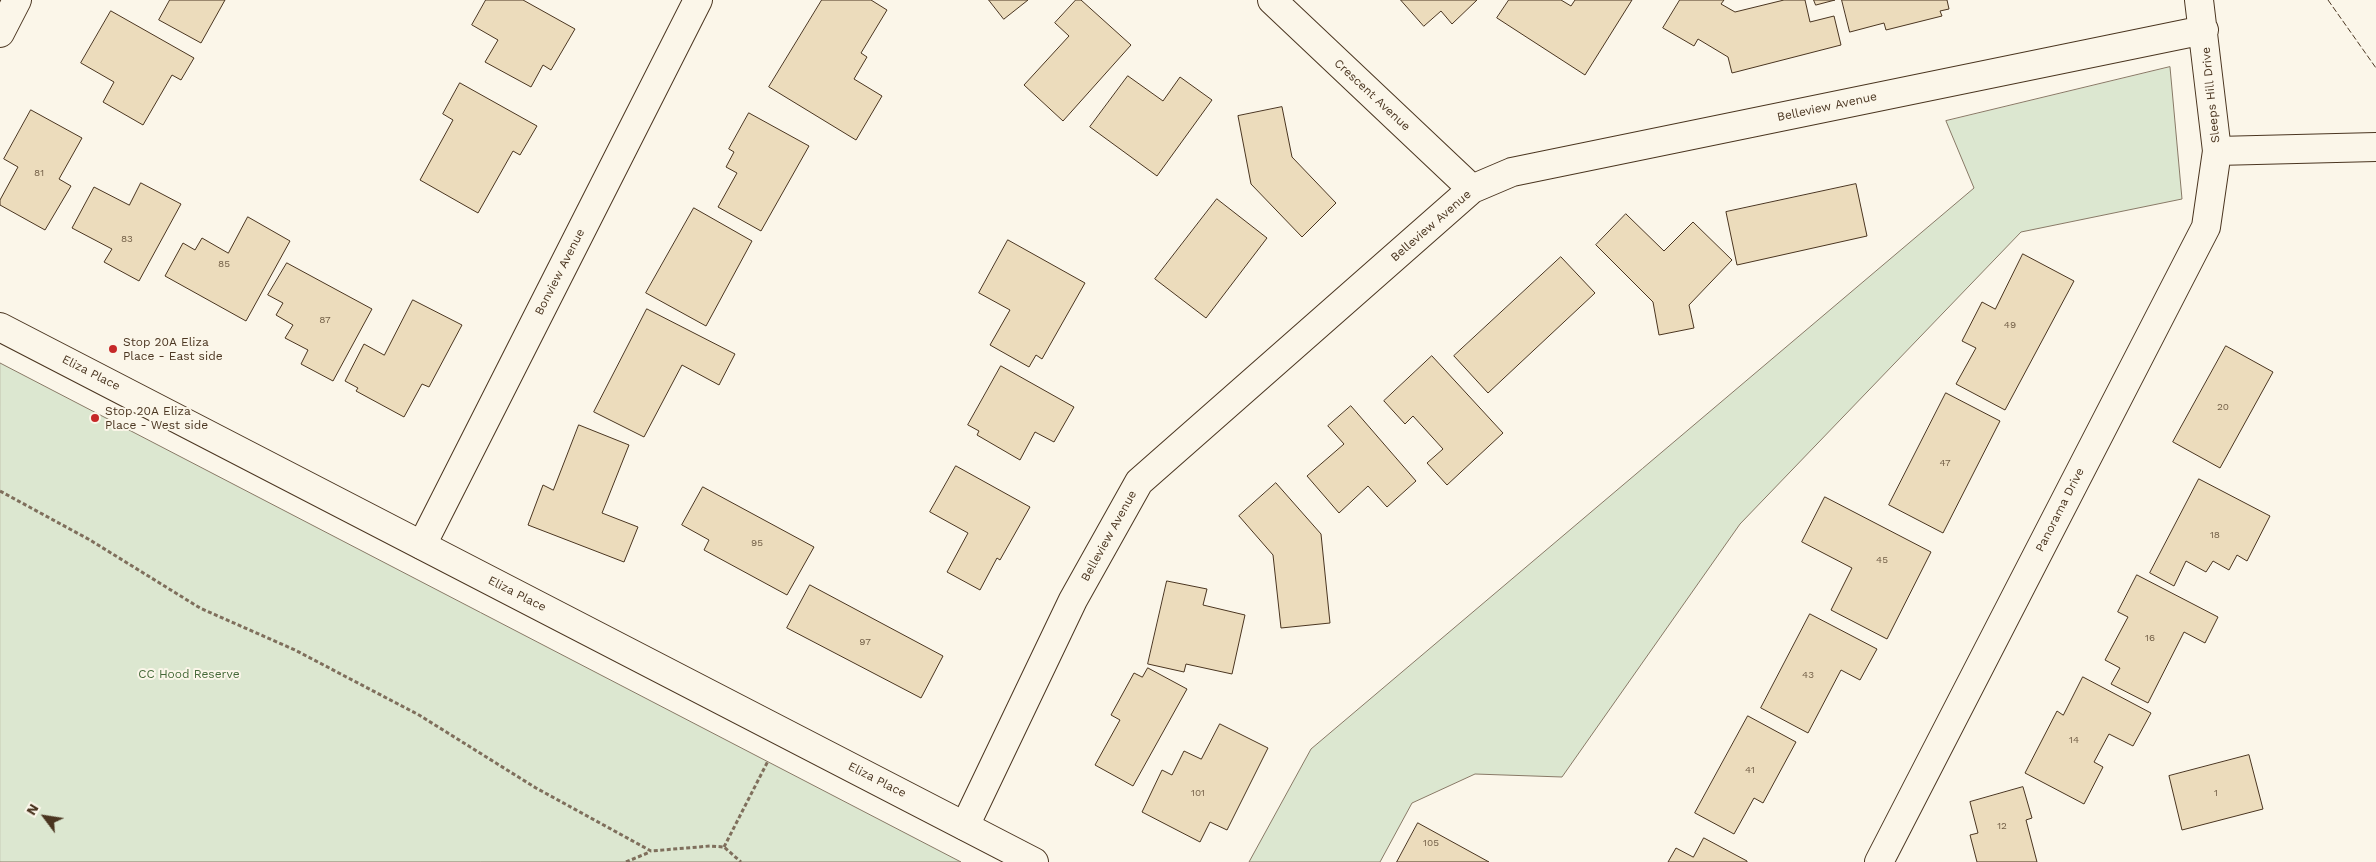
<!DOCTYPE html>
<html>
<head>
<meta charset="utf-8">
<style>
  body { margin:0 }
  #map { position:relative; width:2376px; height:862px; overflow:hidden; background:#fbf6e9; font-family:"Work Sans",sans-serif }
  canvas { display:block }
  .north { position:absolute; left:20px; top:792px; width:50px; height:50px; -webkit-text-stroke:4px #fbf6e9; paint-order:stroke; rotate:301deg; font-size:14px; font-weight:700; line-height:20px; text-align:center; color:#4a3520 }
  .north::after { content:''; display:block; margin:auto; width:18px; height:22px; background:#4a3520; clip-path:polygon(50% 0,100% 100%,50% 72%,0 100%) }
</style>
</head>
<body>
<div id="map">
<canvas width="2376" height="862"></canvas>
<div class="north">N</div>
</div>
<script>
const ctx = document.querySelector('canvas').getContext('2d');
ctx.lineJoin = 'round';
function fill(path, color) {
  ctx.fillStyle = color;
  ctx.fill(path, 'evenodd');
}
function trace(path, color, width, dash) {
  ctx.strokeStyle = color;
  ctx.lineWidth = width;
  ctx.lineCap = dash ? 'butt' : 'round';
  ctx.setLineDash(dash || []);
  ctx.stroke(path);
}
function write(font, color, halo, rows, align = 'center') {
  ctx.font = font + ' "Work Sans",sans-serif';
  ctx.lineWidth = 4;
  ctx.setLineDash([]);
  ctx.textBaseline = 'middle';
  ctx.strokeStyle = halo;
  ctx.fillStyle = color;
  for (const [text, x, y, turn = 0] of rows) {
    ctx.save();
    ctx.translate(x, y);
    ctx.rotate((+turn || 0) * Math.PI / 180);
    ctx.textAlign = isNaN(turn) ? turn : align;
    if (halo) ctx.strokeText(text, 0, 0);
    ctx.fillText(text, 0, 0);
    ctx.restore();
  }
}
const green = new Path2D(`
  M2170,67L2182,199L2021,232L1740,524L1562,777L1475,774L1412,803L1380,862H1249L1311,749L1974,188L1946,121Z
  M0,363L961,862H0Z`);
const building = new Path2D(`
  M170,0H225L201,43L159,20Z
  M486,0H523L575,29L551,70L543,65L531,87L485,62L498,40L472,25Z
  M822,0H871L887,10L861,53L867,57L854,79L882,96L856,140L769,87Z
  M989,0H1028L1004,19Z
  M1076,0H1081L1131,45L1063,121L1024,85L1069,36L1055,23Z
  M1401,0H1477L1452,24L1441,11L1424,26Z
  M1509,0H1561L1571,6L1575,0H1632L1585,75L1497,18Z
  M1680,0H1724L1721,4L1735,12L1784,0H1805L1810,22L1834,16L1841,45L1732,73L1728,57L1698,39L1694,46L1663,28Z
  M1814,0H1835L1816,5Z
  M1842,0H1947L1949,9L1940,11L1942,16L1886,30L1884,23L1850,32Z
  M111,11L194,58L181,80L172,75L143,125L103,102L114,82L81,63Z
  M1128,76L1163,101L1180,77L1212,100L1157,176L1090,127Z
  M460,83L537,126L520,155L513,151L478,213L420,180L453,120L443,114Z
  M1282,107L1292,157L1336,203L1302,237L1251,184L1238,116Z
  M31,110L82,138L59,179L71,186L45,230L0,205V200L18,167L4,159Z
  M749,113L809,146L761,231L718,207L737,173L726,167L734,152L729,149Z
  M141,183L181,204L139,281L104,262L112,249L72,228L94,187L129,205Z
  M1856,184L1867,236L1737,265L1726,212Z
  M1217,199L1267,238L1206,318L1155,279Z
  M694,208L752,241L706,326L646,293Z
  M1626,214L1664,251L1693,222L1732,260L1689,305L1694,328L1659,335L1653,302L1596,245Z
  M248,217L290,241L246,321L165,276L183,243L195,250L202,238L228,253Z
  M1008,240L1085,283L1042,359L1036,355L1029,367L990,345L1010,310L979,293Z
  M2023,254L2074,281L2005,410L1956,384L1976,348L1962,341L1982,302L1995,309Z
  M1561,257L1595,293L1488,393L1454,356Z
  M287,263L372,309L333,381L301,364L308,350L285,338L293,325L276,315L283,303L268,295Z
  M413,300L462,325L429,387L422,384L404,417L356,391L358,388L345,381L364,344L384,355Z
  M647,309L735,354L719,385L682,365L644,437L594,412Z
  M2226,346L2273,372L2220,468L2173,442Z
  M1432,356L1503,433L1447,485L1427,463L1443,449L1413,416L1405,424L1384,401Z
  M1001,366L1074,407L1054,442L1035,432L1020,460L977,435L979,431L968,425Z
  M1946,393L2000,421L1943,533L1889,505Z
  M1351,406L1416,481L1387,507L1368,486L1339,513L1307,476L1344,444L1328,426Z
  M579,425L629,445L602,513L638,527L624,562L528,525L543,485L553,490Z
  M956,466L1030,507L1000,560L997,558L980,590L947,572L968,533L930,512Z
  M2199,479L2270,516L2247,561L2237,555L2229,570L2213,561L2206,572L2186,561L2174,586L2150,573Z
  M1276,483L1321,534L1330,623L1281,628L1273,555L1239,516Z
  M703,487L814,547L787,595L704,550L709,540L682,525Z
  M1825,497L1931,552L1887,639L1831,610L1852,568L1802,542Z
  M2137,575L2218,617L2205,643L2184,632L2148,703L2111,684L2120,668L2105,660L2128,617L2118,612Z
  M1167,581L1207,589L1203,605L1245,615L1232,674L1186,664L1184,672L1148,664Z
  M810,585L943,656L921,698L787,628Z
  M1810,614L1877,649L1860,680L1841,670L1808,733L1761,708Z
  M1148,668L1187,689L1133,786L1095,765L1120,720L1111,715L1134,673L1142,677Z
  M2083,677L2151,713L2133,746L2109,734L2094,762L2103,767L2084,804L2025,773L2057,711L2063,715Z
  M1748,716L1796,742L1763,803L1754,798L1734,834L1695,813Z
  M1220,724L1268,748L1227,830L1210,822L1200,842L1142,812L1162,770L1172,775L1184,751L1201,759Z
  M2249,755L2263,809L2182,830L2169,776Z
  M2023,787L2032,818L2026,820L2037,862H1977L1970,835L1978,833L1970,802Z
  M1418,823L1489,862H1397Z
  M1704,838L1747,861V862H1668L1676,848L1693,857Z`);
const path = new Path2D(`
  M0,491L90,540L200,608L295,650L419,715L536,788L651,851L710,846L724,847L741,862
  M724,847L768,761
  M626,862L650,852`);
const minor = new Path2D(`
  M1272,0L1472,189
  M2199,0L2217,151L2376,147
  M0,33L17,0
  M422,545L698,0
  M965,826L1073,600L1139,482L1472,189L1512,172L2204,30
  M1879,862L2206,227L2217,151`);
const tertiary = new Path2D(`
  M0,327L1034,862`);
const fence = new Path2D(`
  M2328,0L2376,68`);
const markers = [
  [113,349,5,"#c62828"],
  [95,418,5,"#c62828"]
];
const numberNames = [
  ["81",39,173],
  ["83",127,239],
  ["85",224,264],
  ["87",325,320],
  ["49",2010,325],
  ["20",2223,407],
  ["47",1945,463],
  ["18",2215,535],
  ["95",757,543],
  ["45",1882,560],
  ["16",2150,638],
  ["97",865,642],
  ["43",1808,675],
  ["14",2074,740],
  ["41",1750,770],
  ["101",1198,793],
  ["1",2216,793],
  ["12",2002,826],
  ["105",1431,843]
];
const streetNames = [
  ["Crescent Avenue",1372,95,43],
  ["Sleeps Hill Drive",2211,95,-96],
  ["Belleview Avenue",1827,107,-12],
  ["Belleview Avenue",1431,226,-41],
  ["Bonview Avenue",560,272,-63],
  ["Eliza Place",91,373,27],
  ["Panorama Drive",2060,510,-63],
  ["Belleview Avenue",1109,536,-61],
  ["Eliza Place",517,594,27],
  ["Eliza Place",877,780,27]
];
const poiNames = [
  ["Stop 20A Eliza",123,342],
  ["Place - East side",123,356],
  ["Stop 20A Eliza",105,411],
  ["Place - West side",105,425]
];
const parkNames = [
  ["CC Hood Reserve",189,674]
];
fill(green, '#dce7d0');
trace(green, '#887966', 1);
fill(building, '#ecdcbc');
trace(building, '#4a3520', 1);
trace(minor, '#4a3520', 30);
trace(tertiary, '#4a3520', 30);
trace(path, '#7f6f5c', 3, [4, 2.5]);
trace(minor, '#fbf6e9', 28);
trace(tertiary, '#fbf6e9', 28);
trace(fence, '#4a3520', 1, [6, 2.5]);
for (const [x, y, r, color] of markers) {
  const dot = new Path2D();
  dot.arc(x, y, r, 0, 2 * Math.PI);
  ctx.fillStyle = color;
  ctx.fill(dot);
  trace(dot, '#fbf6e9', 2);
}
write('10px', '#725f47', null, numberNames);
write('12px', '#4a3520', '#fbf6e9', streetNames);
write('12px', '#4a3520', '#fbf6e9', poiNames, 'left');
write('12px', '#436837', '#fbf6e9', parkNames);
</script>
</body>
</html>
